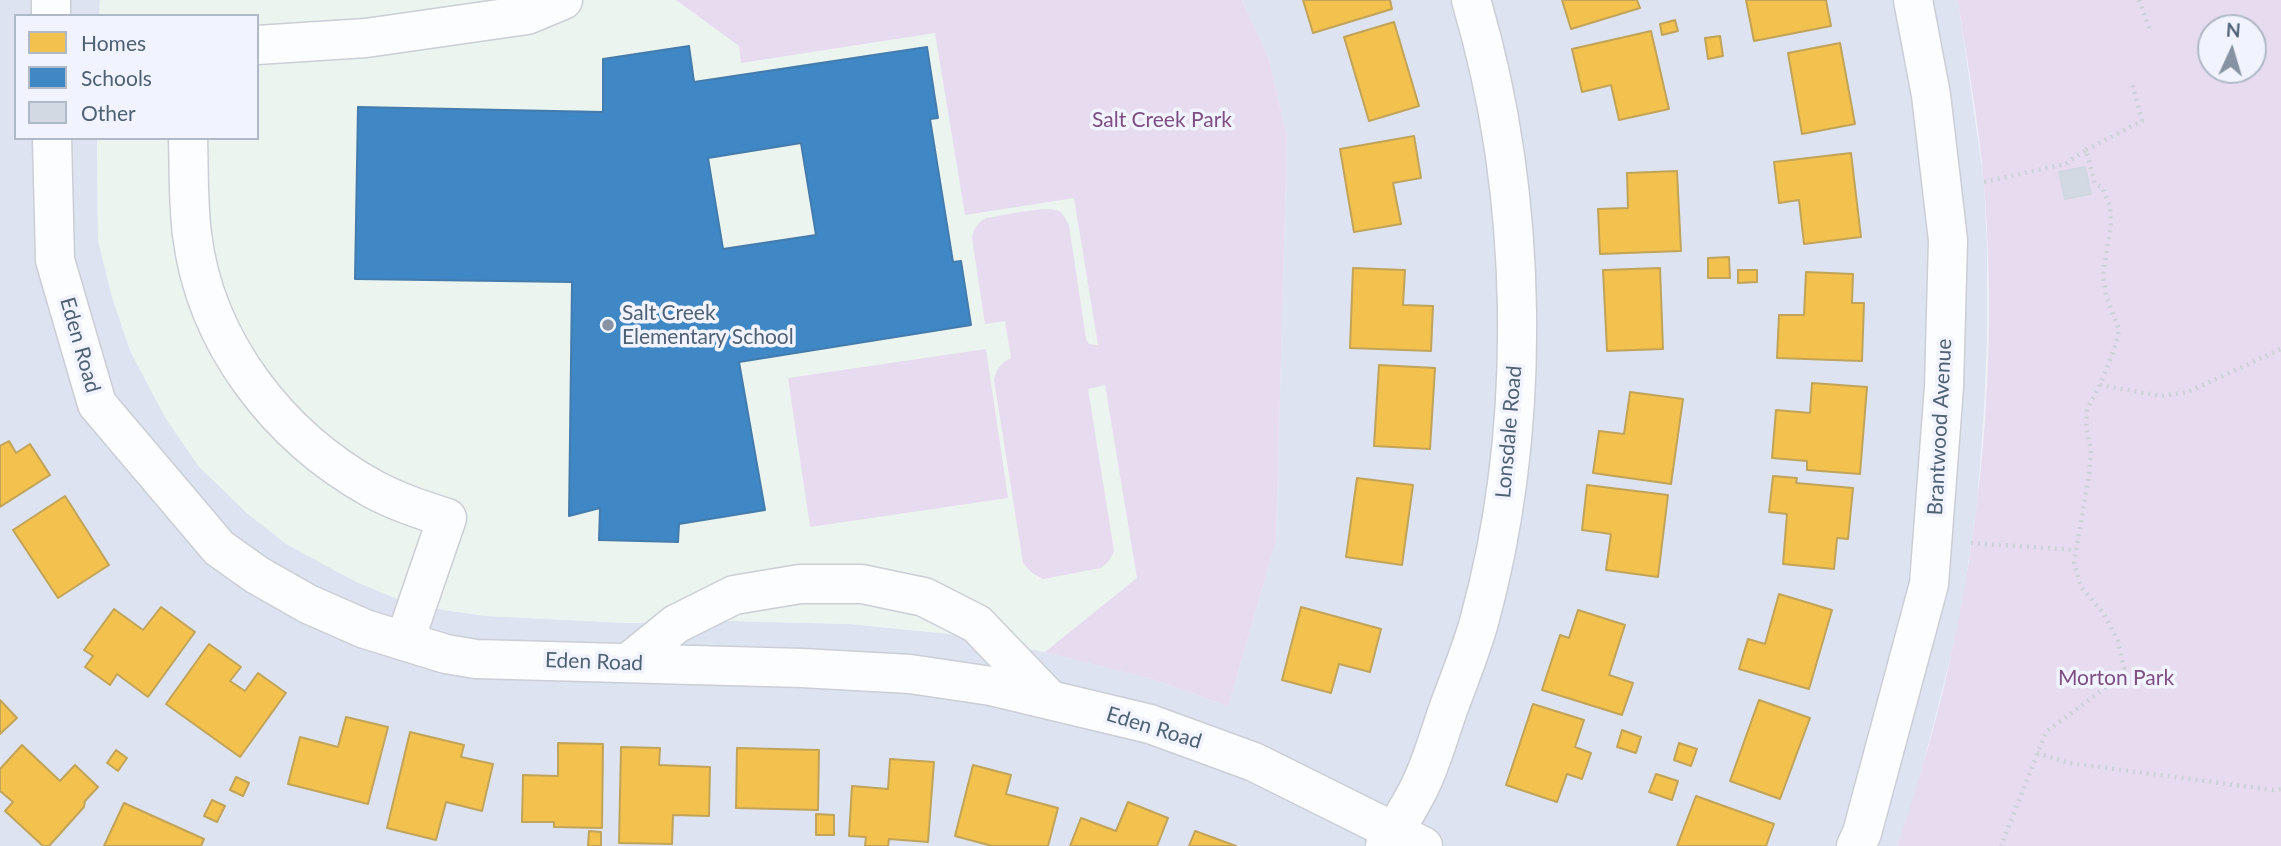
<!DOCTYPE html>
<html>
<head>
<meta charset="utf-8">
<style>
  body { margin:0 }
  #map { position:relative; width:2281px; height:846px; overflow:hidden; background:#eef0f8; font-family:Lato,sans-serif }
  canvas { display:block }
  .legend { position:absolute; left:14px; top:14px; width:245px; height:126px; box-sizing:border-box; background:#f1f4fe; border:2px solid #b0b9c7; margin:0; padding:9px 12px; list-style:none; font-size:21px; color:#4f6175 }
  .legend li { display:flex; align-items:center; gap:14px; height:35px }
  .legend b { width:35px; border:2px solid #b0b9c7 }
  .north { position:absolute; left:2197px; top:14px; width:70px; height:70px; box-sizing:border-box; background:#f1f4fe; border:2px solid #b0b9c7; border-radius:50%; rotate:4deg; font-size:19px; font-weight:700; line-height:28px; text-align:center; color:#4f6175 }
  .north::after { content:''; display:block; margin:auto; width:24px; height:32px; background:#8793a3; clip-path:polygon(50% 0,100% 100%,50% 72%,0 100%) }
</style>
</head>
<body>
<div id="map">
<canvas width="2281" height="846"></canvas>
<ul class="legend">
<li><b style="height:19px;background:#f2c14e"></b>Homes</li>
<li><b style="height:19px;background:#3f88c5"></b>Schools</li>
<li><b style="height:19px;background:#d3d9e2"></b>Other</li>
</ul>
<div class="north">N</div>
</div>
<script>
const ctx = document.querySelector('canvas').getContext('2d');
ctx.lineJoin = 'round';
function fill(path, color) {
  ctx.fillStyle = color;
  ctx.fill(path, 'evenodd');
}
function trace(path, color, width, dash) {
  ctx.strokeStyle = color;
  ctx.lineWidth = width;
  ctx.lineCap = dash ? 'butt' : 'round';
  ctx.setLineDash(dash || []);
  ctx.stroke(path);
}
function write(font, color, halo, rows, align = 'center') {
  ctx.font = font + ' Lato,sans-serif';
  ctx.lineWidth = 7;
  ctx.setLineDash([]);
  ctx.textBaseline = 'middle';
  ctx.strokeStyle = halo;
  ctx.fillStyle = color;
  for (const [text, x, y, turn = 0] of rows) {
    ctx.save();
    ctx.translate(x, y);
    ctx.rotate((+turn || 0) * Math.PI / 180);
    ctx.textAlign = isNaN(turn) ? turn : align;
    if (halo) ctx.strokeText(text, 0, 0);
    ctx.fillText(text, 0, 0);
    ctx.restore();
  }
}
const residential = new Path2D(`
  M0,0H100L99,16H16V138H97L98,240L112,297L131,353L397,599L444,610L486,616L629,623L732,621L850,624L950,634L1045,652L1152,679L1228,706L1276,541L1287,137L1268,56L1242,0H1958L1984,182L1987,246V338L1984,410L1977,504L1960,620L1916,793L1897,846H0Z`);
const education = new Path2D(`
  M100,0H676L740,46L741,63L935,33L965,214L1074,198L1137,578L1045,652L950,634L850,624L732,621L629,623L486,616L444,610L397,599L354,581L286,544L249,515L199,467L166,419L131,353L112,297L98,240L97,138H257V16H99Z`);
const green = new Path2D(`
  M676,0H1242L1268,56L1287,137L1276,541L1228,706L1152,679L1045,652L1137,578L1105,385L1088,389L1114,551L1109,561L1101,568L1043,579L1032,573L1023,563L994,380C996,369 1001,363 1011,358L1005,321L985,324L972,238C974,228 977,223 986,218C1002,216 1046,205 1059,211C1064,214 1066,220 1069,225L1086,339L1089,344L1098,345L1074,198L965,215L935,33L741,63L739,46Z
  M1958,0H2281V846H1897C1971,638 2002,404 1984,184C1979,122 1967,61 1958,0ZM2211,28H2253V70H2211Z
  M986,349L1008,498L810,527L788,378Z`);
const homes = new Path2D(`
  M1303,0H1390L1392,9L1313,33Z
  M1562,0H1637L1640,8L1571,29Z
  M1746,0H1826L1831,26L1754,41Z
  M1675,20L1678,31L1662,35L1660,24Z
  M1394,22L1419,106L1369,121L1344,37Z
  M1651,31L1669,109L1619,120L1611,85L1582,92L1572,49Z
  M1720,36L1723,56L1708,59L1705,38Z
  M1840,43L1855,124L1802,134L1788,53Z
  M1414,136L1421,178L1393,183L1401,224L1354,232L1340,149Z
  M1851,153L1861,237L1804,244L1799,200L1779,203L1774,162Z
  M1677,171L1681,251L1600,254L1598,209L1628,208L1627,173Z
  M1729,257L1730,278H1708V258Z
  M1353,268L1405,270L1403,305L1433,306L1431,351L1350,348Z
  M1660,268L1663,349L1607,351L1603,270Z
  M1738,270H1757V282L1738,283Z
  M1806,272L1853,274L1852,303H1864L1862,361L1777,358L1779,315H1804Z
  M1379,365L1435,368L1430,449L1374,446Z
  M1812,383L1867,387L1860,474L1807,470V461L1772,458L1776,410L1810,413Z
  M1630,392L1683,399L1671,484L1593,473L1599,431L1624,434Z
  M9,441L16,453L30,444L50,475L0,507V446Z
  M1773,476L1797,478L1796,483L1853,488L1848,539L1837,538L1834,569L1783,564L1787,514L1769,512Z
  M1357,478L1413,485L1402,565L1346,557Z
  M1587,485L1668,495L1658,577L1606,570L1611,534L1582,530Z
  M65,496L109,565L58,598L13,530Z
  M1779,594L1832,610L1809,689L1739,669L1748,639L1765,644Z
  M161,607L195,632L148,697L117,674L110,685L85,667L93,656L84,650L114,609L143,630Z
  M1301,607L1381,629L1370,672L1339,664L1331,693L1282,680Z
  M1578,610L1625,625L1609,675L1633,683L1622,715L1542,690L1560,635L1569,638Z
  M209,644L241,667L230,681L245,691L258,673L286,693L240,757L166,704Z
  M0,700L17,718L0,734Z
  M1759,700L1810,718L1780,799L1730,781Z
  M1533,704L1584,720L1575,747L1591,753L1582,779L1567,774L1557,802L1506,785Z
  M346,717L388,727L368,804L288,784L300,737L338,747Z
  M1622,730L1641,737L1636,753L1617,747Z
  M410,732L464,745L461,757L493,764L482,811L446,802L436,840L387,828Z
  M558,743L603,744L602,828L554,827V822H522L523,775L558,776Z
  M1679,743L1697,749L1691,766L1674,760Z
  M22,745L60,781L75,765L98,787L85,801L84,807L49,846H43L5,811L13,802L0,791V769Z
  M621,747L660,748L659,765L710,767L709,816L673,815L672,844L619,843Z
  M737,748L819,750L818,810L736,808Z
  M116,750L127,758L118,771L107,763Z
  M890,759L934,762L928,842L889,839L888,846H865L866,837L849,836L852,786L888,789Z
  M973,765L1011,775L1006,794L1058,808L1048,846H992L955,836Z
  M1656,774L1678,781L1672,800L1649,792Z
  M236,777L249,783L243,796L230,790Z
  M1696,796L1774,824L1766,846H1677Z
  M212,800L225,806L217,822L204,816Z
  M1128,802L1168,818L1157,846H1070L1081,818L1116,831Z
  M124,803L204,839L201,846H104Z
  M816,814L834,815V835H816Z
  M589,831L601,832V846H588Z
  M1195,831L1236,846H1189Z`);
const schools = new Path2D(`
  M689,46L694,82L927,47L938,118L930,119L953,262L961,261L971,325L739,362L765,510L679,524L678,542L599,540L600,508L569,516L572,282L355,279L358,107L603,112V59ZM801,143L816,235L723,249L708,158Z`);
const building = new Path2D(`
  M2085,167L2091,194L2065,199L2059,172Z`);
const path = new Path2D(`
  M2139,0L2150,30
  M2086,150L2142,121L2132,84
  M1984,182L2065,164L2086,150L2095,184L2102,187L2110,206L2111,225L2103,275L2106,295L2119,330L2116,344L2100,385L2087,409L2086,427L2091,450L2089,475L2074,563L2081,587L2104,614L2118,641L2124,669L2114,681L2046,732L2001,846
  M2100,385L2161,396L2188,392L2281,349
  M1971,543L2076,550
  M2037,753L2069,763L2273,790L2281,789`);
const minor = new Path2D(`
  M51,16V0
  M257,45L366,38L527,15L563,0
  M52,138L55,260L97,404L219,548L257,575L308,604L365,629L446,654L476,659L802,668L910,674L991,686L1150,724L1254,762L1423,846
  M188,138C189,170 188,203 192,234C205,343 279,437 373,489C397,502 422,510 447,518L405,640
  M628,663L676,624L734,595L800,584H862L924,597L977,624L1049,699
  M1385,846C1398,825 1412,804 1422,782C1433,758 1440,732 1449,707C1459,679 1471,651 1479,622C1533,426 1529,195 1471,0
  M1856,846L1862,833L1929,584L1944,387L1948,240L1931,95L1913,0`);
const markers = [
  [608,325,7,"#8793a3"]
];
const parkNames = [
  ["Salt Creek Park",1162,120],
  ["Morton Park",2116,678]
];
const poiNames = [
  ["Salt Creek",622,313],
  ["Elementary School",622,337]
];
const streetNames = [
  ["Eden Road",80,345,74],
  ["Brantwood Avenue",1940,427,-87],
  ["Lonsdale Road",1509,432,-85],
  ["Eden Road",594,662,2],
  ["Eden Road",1154,728,17]
];
fill(residential, '#dde3f0');
fill(education, '#ecf4ef');
fill(green, '#e7dbef');
fill(homes, '#f2c14e');
trace(homes, '#c1a45a', 2);
fill(schools, '#3f88c5');
trace(schools, '#447cad', 2);
fill(building, '#d3d9e2');
trace(building, '#d1d7e0', 2);
trace(minor, '#cbced6', 41);
trace(path, '#cdd1d8', 4.5, [2, 5]);
trace(minor, '#fcfdfe', 38);
for (const [x, y, r, color] of markers) {
  const dot = new Path2D();
  dot.arc(x, y, r, 0, 2 * Math.PI);
  ctx.fillStyle = color;
  ctx.fill(dot);
  trace(dot, '#f1f4fe', 2.5);
}
write('21px', '#7e4e85', '#f1f4fe', parkNames);
write('21px', '#4f6175', '#f1f4fe', poiNames, 'left');
write('21px', '#4f6175', '#f1f4fe', streetNames);
</script>
</body>
</html>
